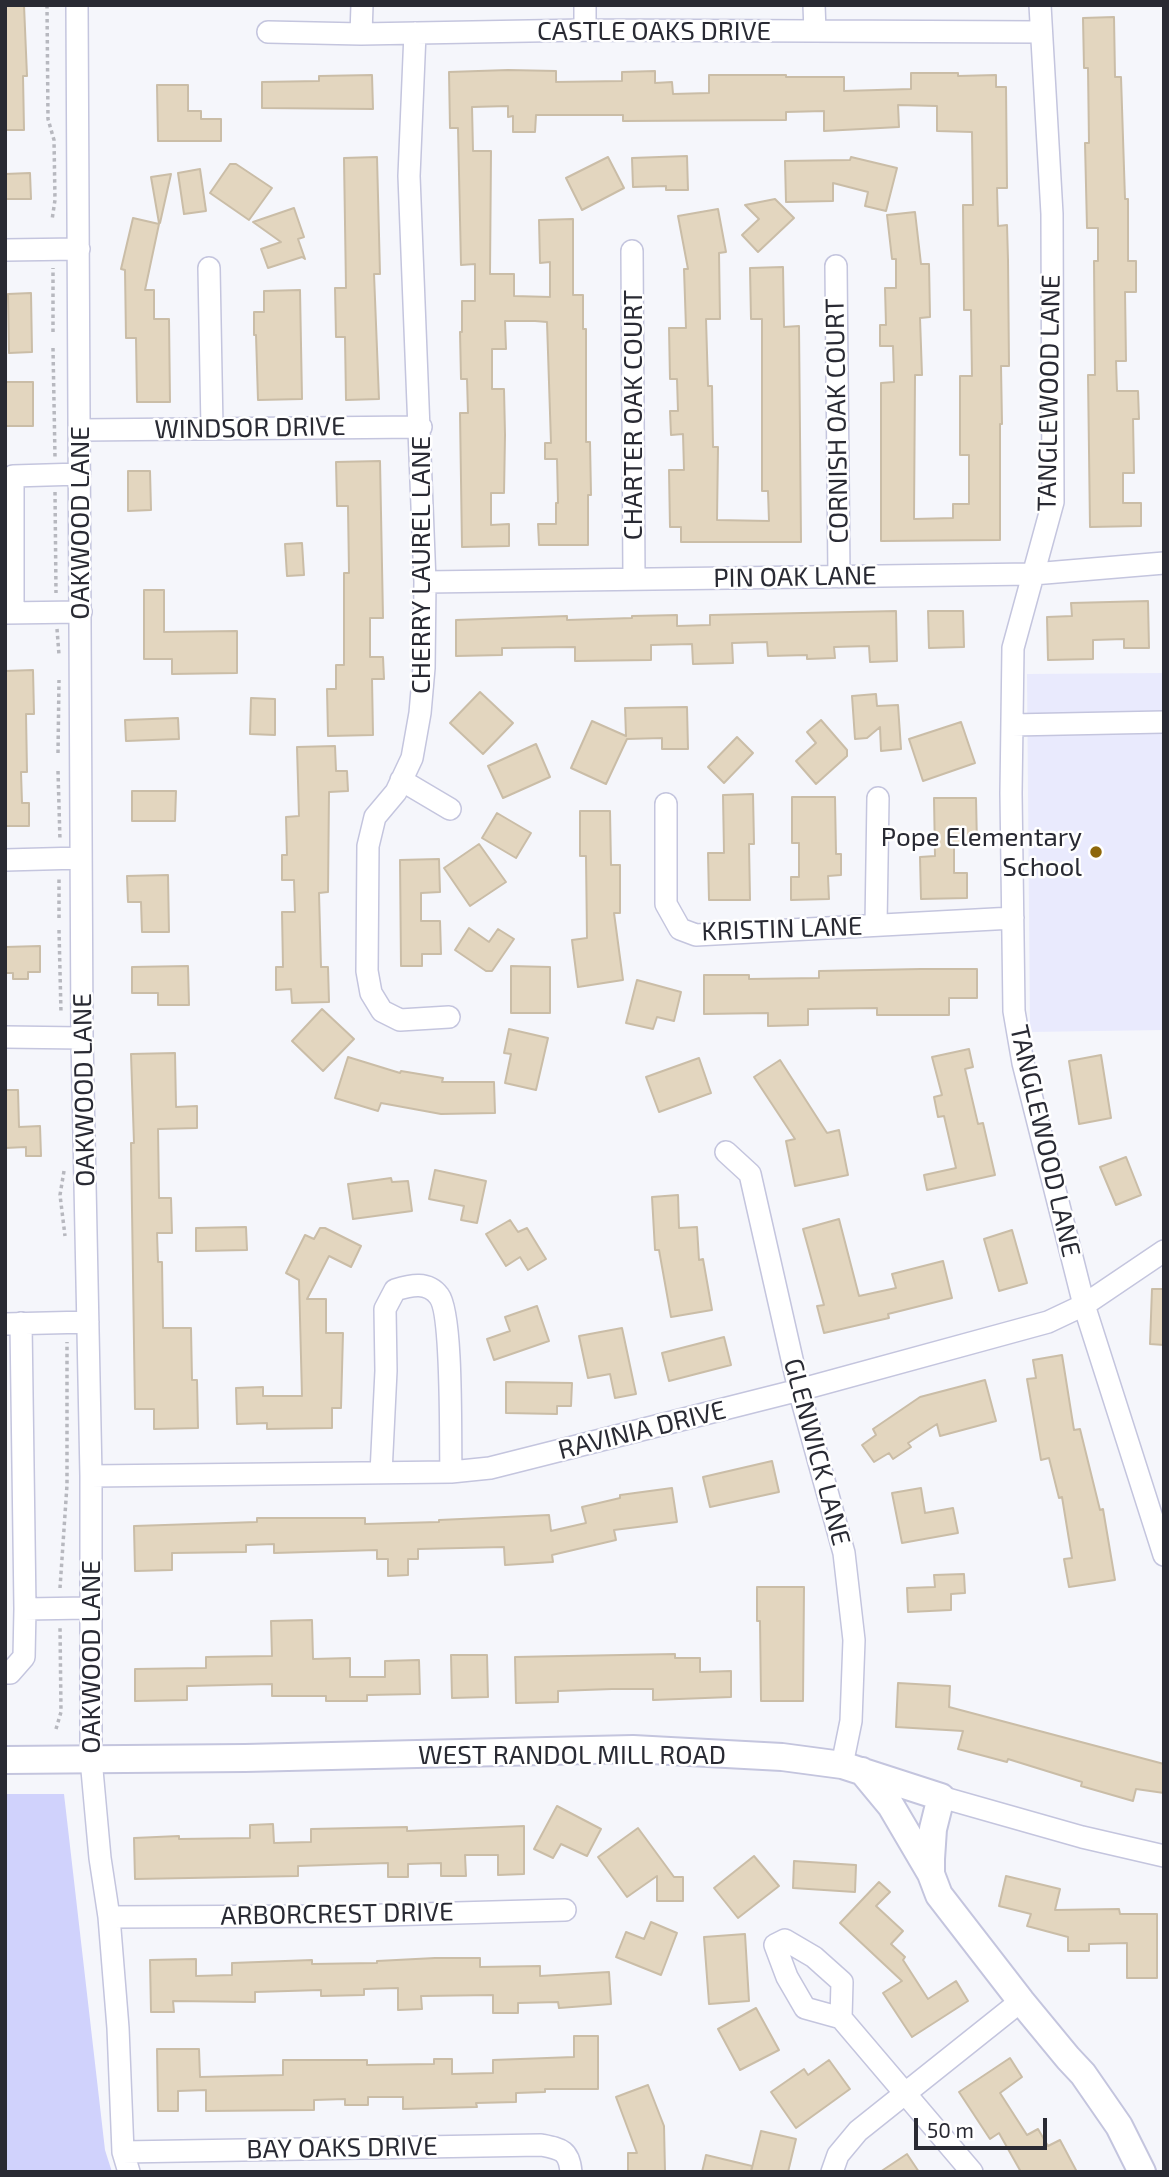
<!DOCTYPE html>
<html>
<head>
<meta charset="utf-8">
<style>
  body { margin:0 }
  #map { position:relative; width:1169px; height:2177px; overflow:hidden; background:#f5f6fb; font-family:"Exo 2",sans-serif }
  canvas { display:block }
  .frame { position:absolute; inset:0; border:7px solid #292a33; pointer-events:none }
  .scale { position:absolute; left:914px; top:2118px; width:133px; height:32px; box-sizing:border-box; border:4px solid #292a33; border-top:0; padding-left:9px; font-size:21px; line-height:24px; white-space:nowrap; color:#292a33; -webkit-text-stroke:5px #fff; paint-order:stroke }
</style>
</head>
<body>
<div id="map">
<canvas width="1169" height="2177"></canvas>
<div class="frame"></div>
<div class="scale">50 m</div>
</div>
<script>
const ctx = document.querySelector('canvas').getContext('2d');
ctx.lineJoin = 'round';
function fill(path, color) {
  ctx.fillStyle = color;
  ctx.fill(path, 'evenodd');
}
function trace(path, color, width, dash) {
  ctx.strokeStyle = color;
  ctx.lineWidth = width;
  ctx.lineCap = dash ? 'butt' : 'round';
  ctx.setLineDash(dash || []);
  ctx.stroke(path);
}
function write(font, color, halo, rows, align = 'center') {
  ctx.font = font + ' "Exo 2",sans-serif';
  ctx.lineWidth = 5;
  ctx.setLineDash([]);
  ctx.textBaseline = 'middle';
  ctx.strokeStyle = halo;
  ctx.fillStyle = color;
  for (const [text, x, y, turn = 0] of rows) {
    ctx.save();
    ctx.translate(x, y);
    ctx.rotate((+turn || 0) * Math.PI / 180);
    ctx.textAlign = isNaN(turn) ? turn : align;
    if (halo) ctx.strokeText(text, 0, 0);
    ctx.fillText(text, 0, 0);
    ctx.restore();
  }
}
const built = new Path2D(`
  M1164,673V1030L1030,1032L1027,674Z`);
const green = new Path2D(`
  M5,1794H64L105,2150L112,2172H5Z`);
const building = new Path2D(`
  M5,5H24L27,76H23L24,130H5Z
  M1114,17L1115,77H1121L1125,199H1128V261H1136V292H1125L1126,361H1116L1117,391H1138L1139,419H1133L1134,473H1123V503H1141V526L1090,527L1088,375H1095L1094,261H1098V228H1087L1085,143H1089L1088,68H1084L1083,18Z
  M508,70L556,71V82L622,81V72L655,71V83L672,82L673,94L709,93V75H786V77H844V91L911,89V73H958V76L996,75V87H1006L1007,188H997L998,226L1007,225L1008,260L1009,366H1001L1002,424H1000V540L881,541V383L894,382L893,346H880V325H886L885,288H896V259H892L887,215L915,212L921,264H929L930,317L920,318L922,375H915L914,519L953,518V504H969V455H960V376H972L971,310H964L963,205H973L972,132L937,131V106L898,105L899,127L824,131V111L786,112V120L623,121V115H536L535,132H513V116L508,117V106L472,107L473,151H491L490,274H514V296L550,297V262L540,263L539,220L573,219V295H583V329H586V442H590L591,495H588V545H539L538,524H556V503H558L557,459H545V443H551L547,322L535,321H505L506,349H492V389H504L505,435L504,493H491V525L509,524V546L462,547L460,413H468L467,379H461L460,332H462V301H475V264L461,265L458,128H450L449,72Z
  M372,75L373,109L262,108V82L319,81V76Z
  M157,85H188V111H201V119H221V141H158Z
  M687,156L688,190H666V186L633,187L632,158Z
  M377,157L380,274H374L379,399L346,400L345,337H336L335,288H346L344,158Z
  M608,157L624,188L582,210L566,178Z
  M851,157L897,168L886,211L865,206L868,192L833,183V201L786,202L785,161L850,160Z
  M230,164H236L272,188L249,220L210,193Z
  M200,169L206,211L184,214L178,173Z
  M30,173L31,199H5V174Z
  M171,174L160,223H159L151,177Z
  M775,199L794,218L758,252L742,235L759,219L745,205Z
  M294,208L304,237L298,239L305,259L302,257L268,268L261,249L281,242L253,222Z
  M718,209L726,252L719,253L720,319H706L708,386H712L713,447H718L717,520L769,521L768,491H762V319H751L750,268L783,267L784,327L799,326L801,542H681V527H670L669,470H684L683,434L671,435L670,411H678L677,379H670L669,328H686L684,269H688L678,216Z
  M133,218L159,224L145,290H154V319H169L170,402H137L136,338H126L125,270L121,269Z
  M300,290L302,399L258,400L256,335H254V312H264V291Z
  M31,293L32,352L9,353L8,294Z
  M5,382H33V426H5Z
  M380,461L383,618H370V657H383L384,679H372L373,735L328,736L327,689H336V665H344V573H349L348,506H337L336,462Z
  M128,471H150L151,510L128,511Z
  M302,543L304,575L287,576L285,544Z
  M144,590H164V632L237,631V673L172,674V659H144Z
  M1148,601L1149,648H1124V639L1093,640V659L1048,660L1047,617L1072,616L1071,603Z
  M896,611L897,661L870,662L869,646L834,647L835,658L807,659V655L768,656L767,642L732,643L733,663L693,664L692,644L651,645V660L575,661V647L502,648V655L456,656V620L567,616V620L632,618V616L677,615V626L710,625V615Z
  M928,611H963L964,647L929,648Z
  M33,670L34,714H26L27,772H21L22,803H29V826H5V671Z
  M480,692L513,723L483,754L450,723Z
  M876,694L877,706L898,705L901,749L881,751L880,727L867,738L855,739L852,696Z
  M251,698L275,699V735L250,734Z
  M687,707L688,749H662V738L627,739L606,784L571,768L592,721L626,736L625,708Z
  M178,718L179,739L126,741L125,720Z
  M821,720L847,750V756L816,784L796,761L816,743L807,732Z
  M961,722L975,763L923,781L909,739Z
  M737,737L753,753L724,783L708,767Z
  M536,744L550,777L503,798L488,766Z
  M335,746L336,771H347L348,791L329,792L328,892L319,893L321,967H328L329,1002L292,1003L291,989L276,990V967H283L282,912H295L294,880H282V855H287L286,817L299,816L297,747Z
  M132,791H176L175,821H132Z
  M753,794L754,844H749L750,900H709L708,853H724L723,795Z
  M792,797H835L836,854H841V875L828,876L829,899L791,900V877H799V843H792Z
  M934,798H976L977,845L954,846V873H967V898L921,899L920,857L935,856Z
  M580,811H610L611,865H620V913H614L623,980L578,987L572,940L587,938L586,856H580Z
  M497,813L531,833L516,858L482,838Z
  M479,844L506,882L470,906L444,868Z
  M439,859L440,892L421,893V921H440L441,954H422V966H401L400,860Z
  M168,875L169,932H142L141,902H128L127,876Z
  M469,928L489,942L498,929L514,939L492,971H486L455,950Z
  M40,946V972H28V979H13V973H5V947Z
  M188,966L189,1005H158V993H132V967Z
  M511,966L550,967V1013H511Z
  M921,969H977V998H949V1015H877V1008L808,1009V1025L768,1026V1013L704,1014V975H749V979L819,978V971Z
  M637,980L681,992L674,1021L657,1017L653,1029L626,1023Z
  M322,1009L354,1039L323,1071L292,1041Z
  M509,1029L548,1038L536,1090L505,1083L511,1054L504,1053Z
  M969,1049L973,1067L965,1069L978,1124L983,1123L995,1175L927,1190L924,1175L956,1168L944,1116L938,1117L934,1097L942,1095L932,1057Z
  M175,1053L176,1107L197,1106V1128L158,1129L159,1198H171L172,1233H157L158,1262H162L163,1328H191L192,1380H197L198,1428L154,1429V1409H135L131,1143H134L131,1054Z
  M1101,1055L1111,1118L1079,1124L1069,1061Z
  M348,1057L400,1073L401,1071L443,1078L442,1082H494L495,1113L441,1114L381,1103L378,1111L335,1098Z
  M699,1058L711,1093L659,1112L646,1077Z
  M780,1060L827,1133L839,1130L848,1175L795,1186L786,1141L795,1139L754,1077Z
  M5,1090H18L19,1127L40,1126L41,1156H26V1147L5,1148Z
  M1126,1157L1141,1195L1116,1205L1100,1167Z
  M435,1170L486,1181L477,1223L461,1220L464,1206L429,1199Z
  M391,1178L392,1182L408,1181L412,1211L353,1219L348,1184Z
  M678,1195L679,1228L697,1227L699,1260L703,1259L712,1310L671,1317L659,1250H655L652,1197Z
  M839,1219L859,1296L896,1288L892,1274L943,1261L952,1298L888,1314L889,1318L824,1333L817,1306L824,1305L803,1229Z
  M510,1220L518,1232L527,1228L546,1259L528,1270L520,1257L506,1266L486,1234Z
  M246,1227L247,1250L196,1251V1228Z
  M320,1228H325L361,1246L351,1267L329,1256L307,1299H326V1333H343L341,1408H332V1428L267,1429V1423L237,1424L236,1388L263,1387V1396H302L299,1280L286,1273L305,1235L314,1239Z
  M1012,1230L1027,1283L999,1291L984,1239Z
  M1152,1289H1164V1345L1150,1344Z
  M537,1306L549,1341L494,1360L487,1339L510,1331L505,1317Z
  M622,1328L636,1394L615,1398L610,1374L588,1378L579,1336Z
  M724,1337L731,1365L669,1381L662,1353Z
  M1062,1355L1074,1430L1080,1429L1100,1510L1103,1509L1115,1580L1069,1587L1064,1559L1072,1558L1062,1497L1059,1498L1049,1458L1041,1460L1027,1379L1036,1378L1033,1360Z
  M985,1380L996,1421L940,1436L937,1424L908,1443L911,1447L893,1459L889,1453L874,1462L862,1445L876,1435L873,1429L920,1397Z
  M506,1382L572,1383L571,1406H557V1414L506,1413Z
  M772,1461L779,1492L710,1507L703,1477Z
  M672,1488L677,1522L614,1530L616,1540L552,1555L553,1562L505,1565L504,1547L418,1549V1559H408V1575L388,1576V1559H377V1550L274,1553V1544L246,1545V1552L172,1553V1570L135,1571L134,1526L257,1522V1518H365V1524L439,1522V1520L549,1515L551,1531L586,1523L582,1507L620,1498V1495Z
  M921,1488L925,1513L953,1508L958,1533L902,1543L892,1493Z
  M964,1574L965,1593L951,1594V1610L908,1612L907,1588L935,1587L934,1575Z
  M757,1587H804L803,1701H761L760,1621H757Z
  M312,1620L313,1659L350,1658V1677H385V1661L419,1660L420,1694L367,1695V1701H326V1696H272V1684L187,1686V1700L135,1701V1669L206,1668V1657L272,1656L271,1621Z
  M675,1654V1658H700V1672L731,1671V1697L653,1700V1689H612L558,1691V1702L516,1703L515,1657Z
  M451,1655H487L488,1697L452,1698Z
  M898,1683L950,1686L949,1707L1164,1764V1793L1136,1789L1133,1801L1081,1786L1082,1782L1008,1759L1007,1762L958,1749L963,1731L896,1727Z
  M557,1806L601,1829L587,1856L561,1844L553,1858L534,1849Z
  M273,1824L274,1843L311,1842V1829L407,1827V1831L524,1826V1874L498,1875V1855H465L466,1876H441V1863L408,1864V1877H388V1863L298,1866V1876L135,1879L134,1838L179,1836V1839L250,1838V1825Z
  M638,1828L674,1877H683V1901H657V1876L627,1897L598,1857Z
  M754,1856L779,1886L738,1918L714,1888Z
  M794,1861L856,1865L855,1892L793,1888Z
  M1006,1876L1060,1889L1055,1910L1119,1909L1120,1914H1157V1978H1127V1943L1089,1944V1951H1068V1937L1027,1926L1031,1914L999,1906Z
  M879,1882L890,1892L876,1906L903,1931L891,1944L905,1957L903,1960L928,1999L956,1981L968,2001L912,2037L883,1993L902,1981L840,1923Z
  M651,1922L677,1933L661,1975L616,1957L626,1932L644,1939Z
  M745,1934L749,2001L709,2004L704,1937Z
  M435,1958H480V1967L540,1966V1976L609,1972L611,2004L559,2008L558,2002L518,2003V2013H493V1995L421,1996L422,2009L398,2010V1988L364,1989V1995L321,1996V1990L255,1992V2002L173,2001L174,2012H151L150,1960L196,1959V1976L232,1975V1963L312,1960V1964L377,1963V1961Z
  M756,2008L779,2050L740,2070L718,2029Z
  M574,2036H598V2089H545V2092L516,2093V2102L476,2103L477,2107L403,2109V2097H368V2105H345V2099L314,2100V2110L206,2111V2090L178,2091V2111H158L157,2049H199L200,2077L283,2075V2060H367V2065L434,2064V2059H452V2074L493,2073V2060L574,2057Z
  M1010,2058L1022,2077L1000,2093L1027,2135L1038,2129L1048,2146L1060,2140L1077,2172H1021L999,2133L990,2139L959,2092Z
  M829,2060L850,2089L796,2128L771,2092L804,2069L808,2075Z
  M648,2085L664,2126L665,2172H628V2153H637L616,2097Z
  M761,2131L796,2139L788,2172H751Z
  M907,2154L919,2172H880Z
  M706,2155L752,2166L751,2172H702Z`);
const path = new Path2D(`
  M47,5L48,119L54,140L55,200L52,220
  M53,332V268
  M53,348L55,457
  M55,492L56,593
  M57,629L59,655
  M58,753L59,680
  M58,771L60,841
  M59,918V878
  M59,930L61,1013
  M64,1171L60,1195L65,1236
  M60,1588L67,1485V1342
  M56,1729L61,1712L60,1626`);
const minor = new Path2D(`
  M77,5L82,1038L91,1476V1759L100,1858L109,1917L118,2028L123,2152L129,2172
  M814,5L815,31
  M1040,5L1052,214L1053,502L1013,648L1011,793L1014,1011L1023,1063L1084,1305L1164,1555
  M585,30V5
  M268,32L361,34L585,30L1040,32
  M415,33L409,176L425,582L424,668L420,713L412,758L396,792L375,817L368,846L367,971L371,993L382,1011L400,1020L449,1017
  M361,34L362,5
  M5,250L79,249
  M632,251L634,579
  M836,266L839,577
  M209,268L212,428
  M80,430L421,427
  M425,582L1033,574L1164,563
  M5,613L81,612
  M13,613V476L80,474
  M1012,725L1164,722
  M401,780L450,809
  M666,804V904L680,929L696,935L1013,918
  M5,860L81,858
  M876,925L878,798
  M5,1037L82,1038
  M726,1152L750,1174L799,1390L844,1553L854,1640L851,1721L842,1765
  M21,1323L25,1609
  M5,1324L88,1322
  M381,1473L386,1371L385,1309L395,1290C411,1285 428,1281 439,1296C453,1314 450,1442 451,1472
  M91,1476L451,1472L490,1468L799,1390L1048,1322L1084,1305L1164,1251
  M5,1673H10L24,1657L25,1609L89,1608
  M941,1797L1082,1837L1164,1856
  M109,1917L348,1916L565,1910
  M841,2018L842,1982L814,1957L785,1940L775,1945L787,1977L805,2008L841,2018L972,2172
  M123,2152L541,2145C561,2149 569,2150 571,2172
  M832,2172L838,2155L858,2131L1021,2001`);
const major = new Path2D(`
  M5,1760L245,1758L633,1749L782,1757L842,1765L941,1797L933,1829L931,1859V1874L939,1895L1021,2001L1068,2058L1083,2074L1119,2126L1142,2172
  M862,1771L891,1806L931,1874`);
const markers = [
  [1096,852,7,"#8e670b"]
];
const streetNames = [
  ["CASTLE OAKS DRIVE",654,31],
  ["TANGLEWOOD LANE",1049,393,-89],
  ["CHARTER OAK COURT",633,415,-90],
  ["CORNISH OAK COURT",837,421,-91],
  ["WINDSOR DRIVE",250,428,-1],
  ["OAKWOOD LANE",80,523,-90],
  ["CHERRY LAUREL LANE",421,565,-90],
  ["PIN OAK LANE",795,577,-1],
  ["KRISTIN LANE",782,929,-2],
  ["OAKWOOD LANE",84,1090,-91],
  ["TANGLEWOOD LANE",1045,1141,77],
  ["RAVINIA DRIVE",642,1430,-14],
  ["GLENWICK LANE",817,1452,75],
  ["OAKWOOD LANE",91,1657,-90],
  ["WEST RANDOL MILL ROAD",572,1755],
  ["ARBORCREST DRIVE",337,1914,-1],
  ["BAY OAKS DRIVE",342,2148,-1]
];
const poiNames = [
  ["Pope Elementary",1082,837],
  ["School",1082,867]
];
fill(built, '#e9eafd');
fill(green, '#d0d2fc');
fill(building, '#e3d6bf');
trace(building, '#cabda7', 2);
trace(minor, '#c4c5de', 24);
trace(major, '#c4c5de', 30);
trace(path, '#b7b8bf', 3.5, [3.5, 3.5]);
trace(minor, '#fff', 21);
trace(major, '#fff', 26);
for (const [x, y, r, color] of markers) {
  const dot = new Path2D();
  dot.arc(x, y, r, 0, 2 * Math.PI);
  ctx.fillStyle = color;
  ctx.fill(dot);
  trace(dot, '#fff', 2.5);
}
write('26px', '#292a33', '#fff', streetNames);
write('26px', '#292a33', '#fff', poiNames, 'right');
</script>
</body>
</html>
